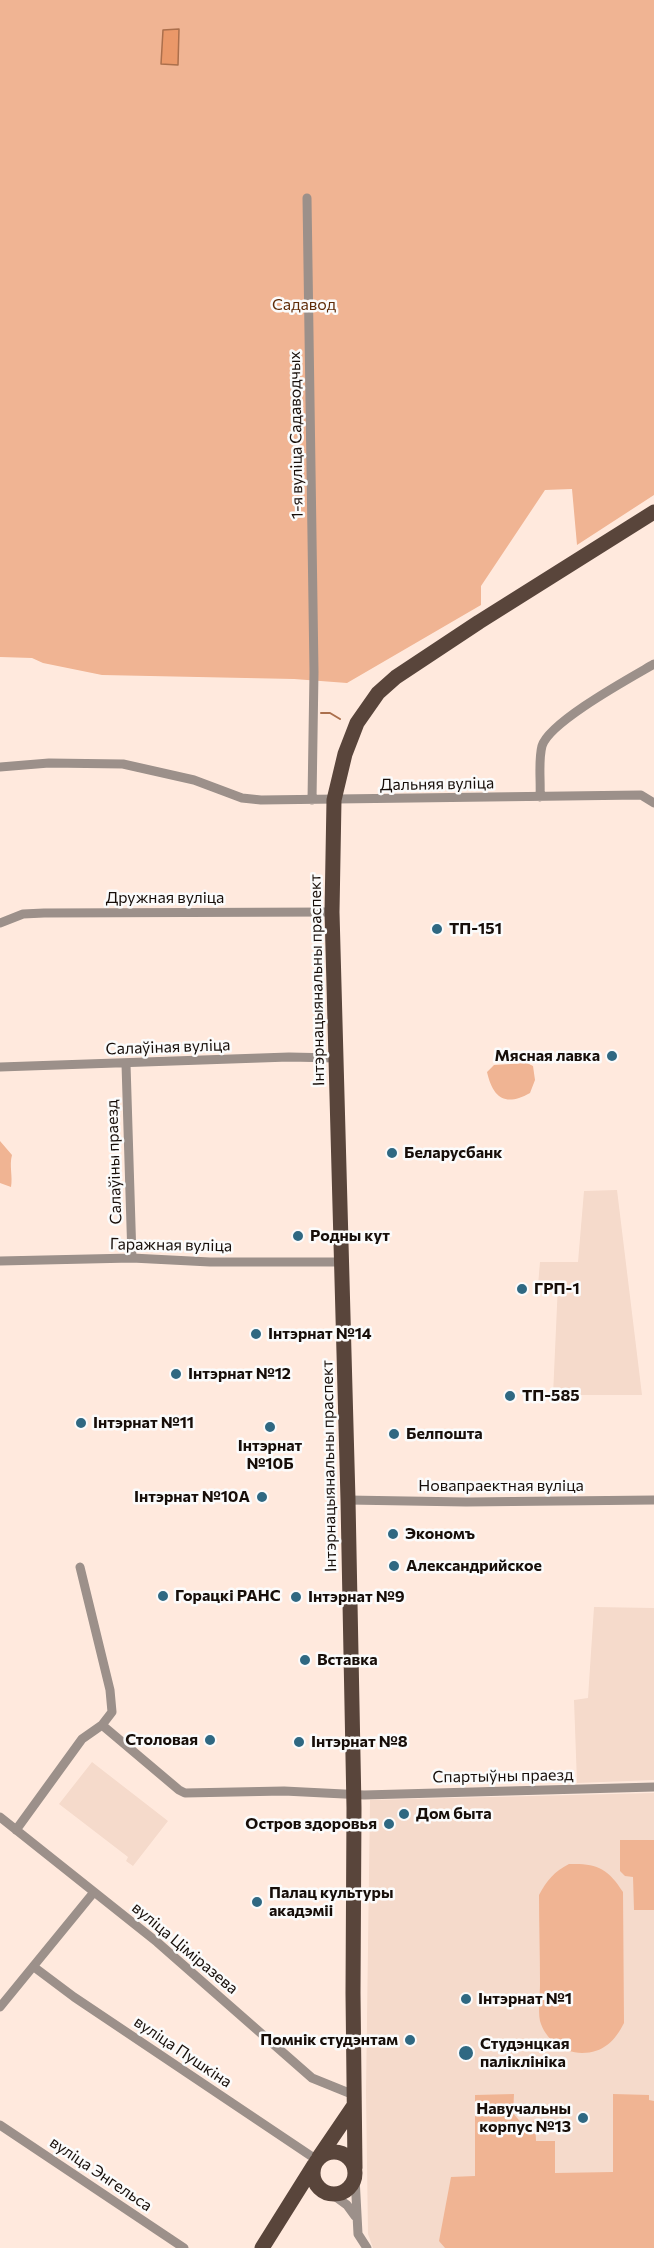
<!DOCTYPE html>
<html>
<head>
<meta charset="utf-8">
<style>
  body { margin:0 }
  canvas { display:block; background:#ffe9dd }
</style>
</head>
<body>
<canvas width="654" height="2248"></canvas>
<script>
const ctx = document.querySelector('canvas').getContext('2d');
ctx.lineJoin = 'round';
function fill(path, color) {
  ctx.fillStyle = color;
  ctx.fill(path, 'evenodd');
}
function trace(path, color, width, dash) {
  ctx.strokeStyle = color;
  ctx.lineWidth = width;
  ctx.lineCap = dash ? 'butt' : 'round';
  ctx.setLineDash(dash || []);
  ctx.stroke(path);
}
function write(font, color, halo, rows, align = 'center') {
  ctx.font = font + ' Commissioner,sans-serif';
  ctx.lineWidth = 5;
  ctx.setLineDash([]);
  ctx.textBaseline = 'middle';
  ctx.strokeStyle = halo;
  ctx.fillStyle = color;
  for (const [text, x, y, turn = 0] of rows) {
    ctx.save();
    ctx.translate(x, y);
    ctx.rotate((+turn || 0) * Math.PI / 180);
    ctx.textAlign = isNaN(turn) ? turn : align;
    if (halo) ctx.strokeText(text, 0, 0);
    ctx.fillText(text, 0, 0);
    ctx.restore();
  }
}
const built = new Path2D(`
  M617,1190L642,1395H553L558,1284L538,1285L540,1262H578L584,1191Z
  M594,1607L654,1608V1780L577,1783L574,1700L588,1698Z
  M92,1762L168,1821L133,1866L126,1861L128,1857L59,1804Z
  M654,1793V2248H373L368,2234L366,2092L370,1800Z`);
const green = new Path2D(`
  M0,0H654V495L577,545L572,489L545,490L481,586V605L347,683L294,679L102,675L43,663L32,658L0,657Z
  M527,1063L533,1066L535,1080L530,1093C505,1107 493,1098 487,1072L494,1065Z
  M0,1141L12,1155C9,1166 13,1176 11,1187L0,1183Z
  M620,1840H654V1910H634L633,1877L625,1876L620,1871Z
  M569,1864C596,1863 608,1868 623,1892L624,2023C615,2041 603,2053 582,2053C563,2053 545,2039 540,2021C538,2010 540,1995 540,1984C540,1954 539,1924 539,1895C547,1880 554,1872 569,1864Z
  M514,2094L513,2113L523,2125L535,2121L536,2141H555V2173L613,2172V2094L649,2095V2100L654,2101V2248H445L439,2241L451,2177L475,2176V2095Z`);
const water = new Path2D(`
  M179,29L178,65L161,64L163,30Z`);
const stream = new Path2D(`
  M321,713H330L340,719`);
const minor = new Path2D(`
  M307,198L314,672L312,800
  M0,767L49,763L123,764L194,780L242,798L261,800L641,795L654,803
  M540,797C541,781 538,761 542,746C549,722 630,678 654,664
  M0,923L23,914L44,913L332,912
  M126,1064L132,1258
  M0,1067L289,1057L336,1058
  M0,1261L132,1258L210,1262H342
  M348,1500L466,1502L654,1500
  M102,1725L179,1790L185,1793L284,1791L364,1795L654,1787
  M0,1817L157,1942L312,2078L354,2095
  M16,1830L82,1739L102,1725L112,1712L110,1690L80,1567
  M34,1967L74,1997L317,2160
  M0,2007L94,1892
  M0,2125L184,2248
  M355,2177L358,2234L367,2248
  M332,2194L347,2205L355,2216`);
const primary = new Path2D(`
  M313 2173a21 21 0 1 1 42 0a21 21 0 1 1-42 0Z
  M319,2157L353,2107
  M355,2168L353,1993L354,1808L348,1500L332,912L334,800L345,754L357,723L378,693L396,677L479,622L654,512
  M262,2248L314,2165`);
const markers = [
  [437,929,6,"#2f6882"],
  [612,1056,6,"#2f6882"],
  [392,1153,6,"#2f6882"],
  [298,1236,6,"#2f6882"],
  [522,1289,6,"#2f6882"],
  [256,1334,6,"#2f6882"],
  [176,1374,6,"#2f6882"],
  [510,1396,6,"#2f6882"],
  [81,1423,6,"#2f6882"],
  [270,1427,6,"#2f6882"],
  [394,1434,6,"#2f6882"],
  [262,1497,6,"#2f6882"],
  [393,1534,6,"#2f6882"],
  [394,1566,6,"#2f6882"],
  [163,1596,6,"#2f6882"],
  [296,1597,6,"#2f6882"],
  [305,1660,6,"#2f6882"],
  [210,1740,6,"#2f6882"],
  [299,1742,6,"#2f6882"],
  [404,1814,6,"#2f6882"],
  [389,1824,6,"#2f6882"],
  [257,1902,6,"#2f6882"],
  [466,1999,6,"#2f6882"],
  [410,2040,6,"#2f6882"],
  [466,2053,8,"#2f6882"],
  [583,2118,6,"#2f6882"]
];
const parkNames = [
  ["Садавод",304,305]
];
const streetNames = [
  ["1-я вуліца Садаводчых",296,435,-91],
  ["Дальняя вуліца",437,784,-1],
  ["Дружная вуліца",165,898],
  ["Інтэрнацыянальны праспект",317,980,-91],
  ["Салаўіная вуліца",168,1047,-2],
  ["Салаўіны праезд",114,1162,-92],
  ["Гаражная вуліца",171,1245,1],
  ["Інтэрнацыянальны праспект",329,1466,-91],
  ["Новапраектная вуліца",501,1486],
  ["Спартыўны праезд",503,1776,-1],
  ["вуліца Ціміразева",185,1948,40],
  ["вуліца Пушкіна",183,2052,34],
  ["вуліца Энгельса",101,2174,34]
];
const poiNames = [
  ["ТП-151",449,929],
  ["Мясная лавка",600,1056,"right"],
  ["Беларусбанк",404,1153],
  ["Родны кут",310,1236],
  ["ГРП-1",534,1289],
  ["Інтэрнат №14",268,1334],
  ["Інтэрнат №12",188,1374],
  ["ТП-585",522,1396],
  ["Інтэрнат №11",93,1423],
  ["Белпошта",406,1434],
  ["Інтэрнат",270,1446,"center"],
  ["№10Б",270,1464,"center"],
  ["Інтэрнат №10А",250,1497,"right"],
  ["Экономъ",405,1534],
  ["Александрийское",406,1566],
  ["Горацкі РАНС",175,1596],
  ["Інтэрнат №9",308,1597],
  ["Вставка",317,1660],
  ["Столовая",198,1740,"right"],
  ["Інтэрнат №8",311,1742],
  ["Дом быта",416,1814],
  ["Остров здоровья",377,1824,"right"],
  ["Палац культуры",269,1893],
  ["акадэміі",269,1911],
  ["Інтэрнат №1",478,1999],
  ["Помнік студэнтам",398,2040,"right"],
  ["Студэнцкая",480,2044],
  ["паліклініка",480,2062],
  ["Навучальны",571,2109,"right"],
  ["корпус №13",571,2127,"right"]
];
fill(built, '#f5dacb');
fill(green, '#f0b493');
fill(water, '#ea9869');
trace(water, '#ab6f4c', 1.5);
trace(stream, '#ab6f4c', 2);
trace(minor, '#9c908a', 9);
trace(primary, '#59453b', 15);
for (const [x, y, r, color] of markers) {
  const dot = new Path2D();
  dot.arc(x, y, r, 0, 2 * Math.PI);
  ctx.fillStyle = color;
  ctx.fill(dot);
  trace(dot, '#fbfbfb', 2);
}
write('16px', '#5f2b07', '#fbfbfb', parkNames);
write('16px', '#170e09', '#fbfbfb', streetNames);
write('bold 16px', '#170e09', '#fbfbfb', poiNames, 'left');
</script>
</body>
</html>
